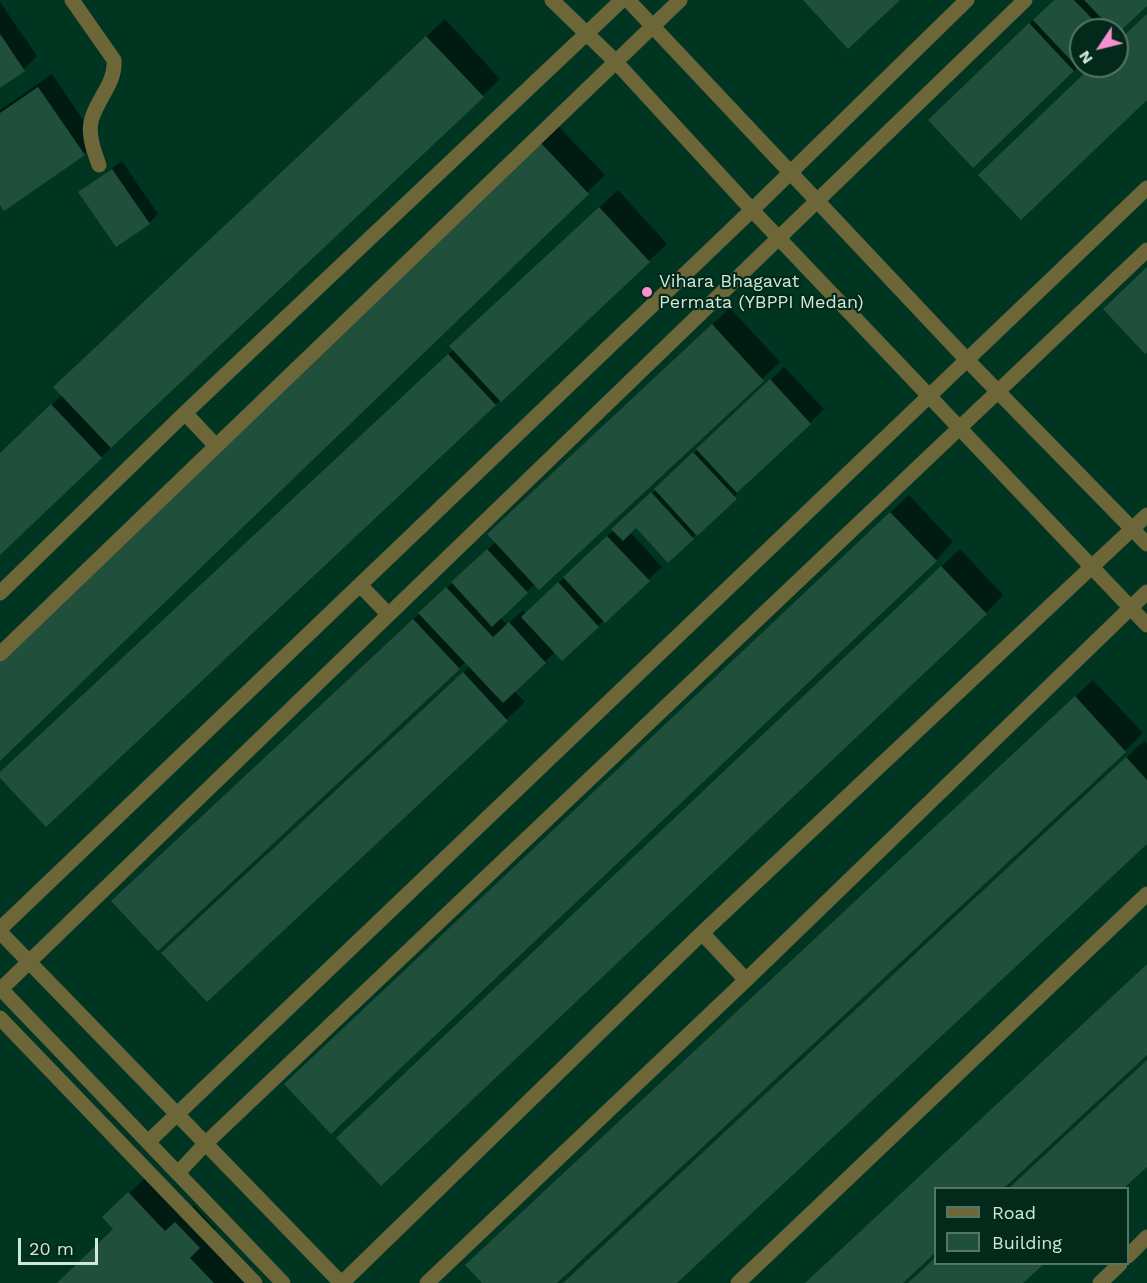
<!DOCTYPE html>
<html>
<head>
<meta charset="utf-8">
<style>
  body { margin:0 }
  #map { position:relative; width:1147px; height:1283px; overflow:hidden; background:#003522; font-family:"Work Sans",sans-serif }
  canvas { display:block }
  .legend { position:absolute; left:934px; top:1187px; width:195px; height:78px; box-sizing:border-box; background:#03291a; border:2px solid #557567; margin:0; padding:8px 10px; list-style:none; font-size:18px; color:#cfe8da }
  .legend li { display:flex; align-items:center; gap:12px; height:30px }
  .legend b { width:30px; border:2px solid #557567 }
  .north { position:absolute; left:1069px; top:18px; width:60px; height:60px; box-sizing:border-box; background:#03291a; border:2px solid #557567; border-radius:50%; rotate:235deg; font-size:16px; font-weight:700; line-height:24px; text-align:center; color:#cfe8da }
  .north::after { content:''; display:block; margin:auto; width:21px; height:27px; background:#f690d1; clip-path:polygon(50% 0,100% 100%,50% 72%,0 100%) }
  .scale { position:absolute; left:18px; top:1238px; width:80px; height:27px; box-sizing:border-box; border:3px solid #cfe8da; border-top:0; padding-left:8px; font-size:18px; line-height:21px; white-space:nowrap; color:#cfe8da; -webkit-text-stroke:4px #03291a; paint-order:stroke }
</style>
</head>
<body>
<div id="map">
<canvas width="1147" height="1283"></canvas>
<ul class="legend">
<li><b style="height:8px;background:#6c6638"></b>Road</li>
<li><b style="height:16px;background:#20503b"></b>Building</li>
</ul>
<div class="north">N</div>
<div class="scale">20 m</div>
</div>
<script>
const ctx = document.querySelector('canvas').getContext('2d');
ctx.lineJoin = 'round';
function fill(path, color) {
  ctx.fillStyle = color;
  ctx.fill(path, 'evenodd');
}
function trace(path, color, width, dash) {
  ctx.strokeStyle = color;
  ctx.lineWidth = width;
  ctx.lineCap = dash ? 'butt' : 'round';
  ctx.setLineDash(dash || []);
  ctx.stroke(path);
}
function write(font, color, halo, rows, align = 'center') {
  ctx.font = font + ' "Work Sans",sans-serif';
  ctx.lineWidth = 4.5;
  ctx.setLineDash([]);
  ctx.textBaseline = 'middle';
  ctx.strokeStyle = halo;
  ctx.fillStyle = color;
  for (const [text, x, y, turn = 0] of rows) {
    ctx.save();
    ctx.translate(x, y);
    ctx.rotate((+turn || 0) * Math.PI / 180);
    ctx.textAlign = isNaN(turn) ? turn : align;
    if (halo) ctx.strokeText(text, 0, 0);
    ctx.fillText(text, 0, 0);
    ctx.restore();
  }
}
const shadow = new Path2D(`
  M1055,0H1147V3L1117,32L1081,30V65L973,165L943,106Z
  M0,2L37,56L24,69L0,86Z
  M445,19L500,79L0,553V454L62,395L72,369Z
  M52,74L97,141L84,154L0,202V110Z
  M558,126L605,175L0,758V663Z
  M122,161L158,214L149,223L80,192Z
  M618,190L667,244L46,824L0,774L454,349L469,329Z
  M730,308L780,362L539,588L535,584L500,617L507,625L523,610L526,614L784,367L824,409L668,561L636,526L630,532L662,567L562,659L555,652L514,691L525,702L207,1000L181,936L470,666L466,662L158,949L131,883L496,542L507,517Z
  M909,495L953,542L936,560L304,1067Z
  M960,549L1003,595L986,613L355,1120Z
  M1093,680L1143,733L1125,751L555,1283H484L485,1248Z
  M1144,741L1147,744V842L675,1283H563Z
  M1147,965V1053L1002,1188H936L900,1283H806Z
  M1147,1061V1165L1122,1188H1010Z
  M147,1176L184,1215L194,1205L216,1229L207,1239L248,1283H58L115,1229L122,1200Z
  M936,1264H1042L1021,1283H909Z`);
const building = new Path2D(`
  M803,0H900L848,49Z
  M1054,0H1074L1103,30H1081L1079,69L1033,20Z
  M1084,0H1147V6L1117,34V30H1113Z
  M1147,14V100L1021,220L978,175L1092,66H1117V42Z
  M1029,23L1074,71L973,168L928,120Z
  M0,34L25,71L0,88Z
  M426,36L484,97L111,448L53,387Z
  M38,87L85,155L4,211L0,205V113Z
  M540,142L589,194L0,761V661Z
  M112,169L150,224L116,247L78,192Z
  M599,207L650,262L501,402L449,346Z
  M1147,267V352L1145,354L1103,309Z
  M712,324L764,381L539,590L487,534Z
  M448,354L496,405L46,827L0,778V772Z
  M770,379L811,424L737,493L696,449Z
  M51,404L102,458L0,555V453Z
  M693,452L737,499L697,536L654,489Z
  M651,492L694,539L668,563L636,528L623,541L611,529Z
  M890,512L937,561L331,1134L284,1084Z
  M607,536L650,581L605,623L563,577Z
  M487,549L528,593L492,627L451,582Z
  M941,566L987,614L381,1186L336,1138Z
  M558,582L599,627L562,661L521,617Z
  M446,587L493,637L509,622L546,663L503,703L418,613Z
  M413,619L460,669L158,951L111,901Z
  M463,672L508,721L207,1002L161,953Z
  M1075,696L1126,752L557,1283H482L465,1265Z
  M1126,757L1147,780V844L677,1283H563Z
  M1147,964V1055L1004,1188H936V1252L903,1283H805Z
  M1147,1060V1167L1124,1188H1009Z
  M128,1192L165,1231L175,1222L200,1248L190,1258L214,1283H57L113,1229L102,1217Z
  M936,1257V1264H1044L1023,1283H908Z`);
const minor = new Path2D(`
  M72,0L114,60C116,82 98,98 92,118C87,133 94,151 99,165
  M552,0L615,61L752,210L1147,625
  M628,0L967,360L1147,544
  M185,413L216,446
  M360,585L388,614
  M0,593L185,413L622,0
  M0,654L680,0
  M0,929L752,210L967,0
  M0,932L341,1283
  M702,933L746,980
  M0,988L283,1283
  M1,989L1025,0
  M0,1018L255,1283
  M148,1142L1147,188
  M178,1173L205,1144L1147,250
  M1128,1256L1147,1237
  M342,1283L702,933L1147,515
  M427,1283L746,980L1147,592
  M738,1283L1147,894
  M1100,1283L1120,1264`);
const markers = [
  [647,292,6,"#f690d1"]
];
const poiNames = [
  ["Vihara Bhagavat",659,282],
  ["Permata (YBPPI Medan)",659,303]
];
fill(shadow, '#0007');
fill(building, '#20503b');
trace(minor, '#6c6638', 15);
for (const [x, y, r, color] of markers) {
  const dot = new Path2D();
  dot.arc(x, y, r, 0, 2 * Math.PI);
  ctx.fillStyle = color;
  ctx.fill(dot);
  trace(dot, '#03291a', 2);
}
write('18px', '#cfe8da', '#03291a', poiNames, 'left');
</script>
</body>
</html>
